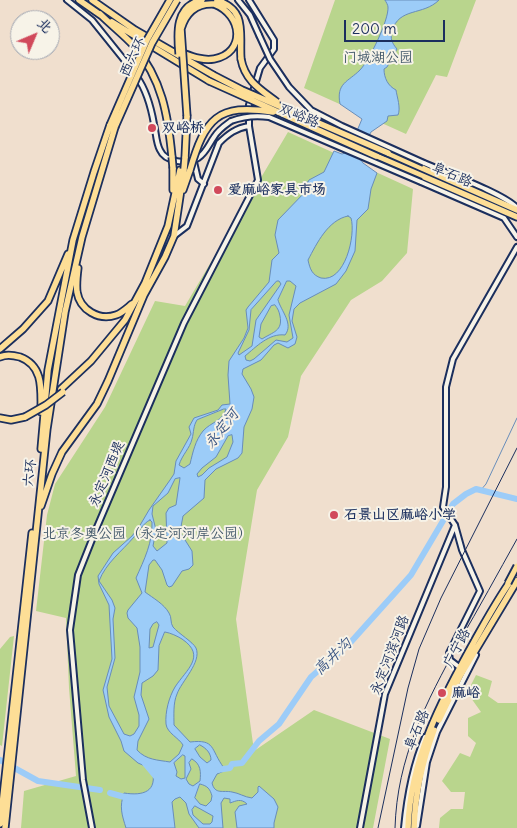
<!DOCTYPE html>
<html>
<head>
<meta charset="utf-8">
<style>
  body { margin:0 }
  #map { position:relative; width:517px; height:828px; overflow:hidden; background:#f0dfce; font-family:Delius,"LXGW WenKai TC",sans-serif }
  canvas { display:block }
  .north { position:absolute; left:10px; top:10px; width:50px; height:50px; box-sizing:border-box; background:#f7f3e8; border:1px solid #9fa5b1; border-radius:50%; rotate:45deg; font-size:14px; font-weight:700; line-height:20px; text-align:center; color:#1b2f5e }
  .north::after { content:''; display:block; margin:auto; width:18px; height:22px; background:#d1495b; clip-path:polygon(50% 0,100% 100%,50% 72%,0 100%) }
  .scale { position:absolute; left:344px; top:20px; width:101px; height:22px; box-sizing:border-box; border:2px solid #1b2f5e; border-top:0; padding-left:6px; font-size:15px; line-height:18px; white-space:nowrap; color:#1b2f5e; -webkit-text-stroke:4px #f7f3e8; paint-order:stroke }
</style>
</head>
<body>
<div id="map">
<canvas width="517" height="828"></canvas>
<div class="north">北</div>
<div class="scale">200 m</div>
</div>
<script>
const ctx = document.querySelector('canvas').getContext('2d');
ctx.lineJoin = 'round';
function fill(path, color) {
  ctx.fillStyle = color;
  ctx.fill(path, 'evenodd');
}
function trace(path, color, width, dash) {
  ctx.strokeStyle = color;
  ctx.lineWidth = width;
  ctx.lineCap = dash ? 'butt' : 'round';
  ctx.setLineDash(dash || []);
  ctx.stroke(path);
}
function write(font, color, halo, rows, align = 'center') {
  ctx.font = font + ' Delius,"LXGW WenKai TC",sans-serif';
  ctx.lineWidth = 4;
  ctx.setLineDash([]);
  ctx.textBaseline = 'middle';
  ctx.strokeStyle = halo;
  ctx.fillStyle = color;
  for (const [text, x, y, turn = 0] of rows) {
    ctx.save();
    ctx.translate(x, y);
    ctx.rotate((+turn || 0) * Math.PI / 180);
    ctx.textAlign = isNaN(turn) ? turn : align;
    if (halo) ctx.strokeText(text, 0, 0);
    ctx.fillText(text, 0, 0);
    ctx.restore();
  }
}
const green = new Path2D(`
  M335,0H476L447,77L436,75L406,134L304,88Z
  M288,132L413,189L407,253L382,281L351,300L301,376L288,437L257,490L236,619L254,751L314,710L390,739L373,828H21L24,791L76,776L69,688L66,618L36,611L47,515L55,484L105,407L155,301L185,306Z
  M14,636L2,746L0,745V649L10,637Z
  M476,675L492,681L488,696L498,703H517V828H439L440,818L451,809H463L465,792H451L442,781L460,753L470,757L476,743L468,736V718L481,712L471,698L466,695Z`);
const water = new Path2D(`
  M385,0H439C423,16 399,7 392,31C390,39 392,43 397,49L387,67L384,69C384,78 388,86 396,90C397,97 401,108 398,115L388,116L387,121L371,132L358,156L363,163L377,173L371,189L368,209L357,220L355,251L346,271L336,284L300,303L294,309L292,321L297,337L295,344L288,348L278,343L274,345L261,360L243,369L242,374L251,389L254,397L252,409L244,427L242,453L238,458L216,469L205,480L204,498L183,516L180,532L192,551L193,565L189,569L182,571L172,586L169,587L167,585L162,570L155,560H153L149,565L145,592C153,598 164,604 169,613C172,617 170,623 173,627C179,634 193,642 196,648C202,662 181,682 177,694C173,703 174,715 174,725L190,742C216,739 210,749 224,768V771L217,774L212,783C215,795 223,790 232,792C239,793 244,797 252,798L258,792V787L259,786L274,799L278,807L274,823V828H237L235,812L239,806L247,804C241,798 236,801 230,803V799L224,798L221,803L223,828H199L189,814L186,803L180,797L175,799L172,802L175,828H126C122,815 119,807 124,793C143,796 158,792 152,769L138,763L124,751L121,741L109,717L103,690L112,659L109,605L99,584L98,576L113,553L132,536L139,527L149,510L170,480L174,474L176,461L191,434L189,427L194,418L218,410L222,405L230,404L228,375L229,361L244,338L248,328L246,310L248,307L269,282L272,260L279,253L275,235L278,220L307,190L306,186L302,183L308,182L309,180L324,172L334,151L342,154L348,152L362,119L340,104C336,83 348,82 360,70C369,61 389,20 388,7C388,5 386,2 385,0ZM348,216L351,218C356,235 345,283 321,278C312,275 310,269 308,260C317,243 328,220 348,216ZM277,281H279L281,284L256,320L252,346L239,355L238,353L249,330L251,310ZM287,281H290L296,286L289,315L293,338L287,342L276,340L254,359L250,361L246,360L245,356C256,347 269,333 285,335C294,324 281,311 278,300ZM275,305C278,309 279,311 280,316C283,331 273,332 262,339L259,337L261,324L271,306ZM224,409H226C223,421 211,422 203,431C195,441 193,452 190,464L184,468L179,465C182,455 190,448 192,439C194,432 193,426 197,420ZM232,435L233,442L227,457L209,468L202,475L198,477L197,474L202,468L216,457L228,436ZM180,478L176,505L169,508L166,513L167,543L157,551L153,546L156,530L152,514L153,506L168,493L175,479ZM150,520L152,522C153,542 144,560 136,578L142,593L128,610L127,613L128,618L137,628L140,647V672L134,697L139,715V726L134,734L130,736L124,734L109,706L107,687L115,658L113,619L115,608L112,600L99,581C106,563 121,552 134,537C139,532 143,523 150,520ZM157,622L159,625L153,647L149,648L150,629L153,624ZM165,632C171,633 177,636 182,639C207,656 186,670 175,687C169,697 165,712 166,724C167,733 179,738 183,745L179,754L170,762C158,760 146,760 137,750L138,741L149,719L141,695L142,683L153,676L158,670L159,646ZM200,745C206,748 211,753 211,760L207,763L200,757L195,749ZM183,755L185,756V778L181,779L176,776L177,772L174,763ZM192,759C201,764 201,772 200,781L193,786L189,784L186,779L191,769L189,763ZM200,784C208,786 210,789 212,796L211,801L206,806L200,804L195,798ZM195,806L213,816L212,822L210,824H203L193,815L192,810Z`);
const stream = new Path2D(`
  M480,491L486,484L517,418`);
const river = new Path2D(`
  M0,760L38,781L100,790
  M143,761L158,779
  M217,770L230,768L232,764L242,763L259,741L279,724L311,677L350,643L411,575L453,504L466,494L476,489L517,499
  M110,793L128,798`);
const minor = new Path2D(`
  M67,0L92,20L133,71
  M238,0L250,15L259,35
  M137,77C147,91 151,107 154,124C156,132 156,143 160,150C165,162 188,165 198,158C206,153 209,144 214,137C218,130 224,126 231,121
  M194,162L198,179L204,184
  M424,163C444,172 505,194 517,208
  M421,182L504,218L517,237
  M174,236L187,226L219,143C228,134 236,128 249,126
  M459,667L450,660L449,653L480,591L462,550L455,525L443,507L446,487V387L453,359L517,247
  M417,826L427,762L437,732L476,655
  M92,828L83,780L70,630L78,575L97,527L184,323L258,180L249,126V105L260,68L274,49V40L249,0
  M360,828L385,694L455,525
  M404,828C407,796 412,767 425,737`);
const highway = new Path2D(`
  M79,0L102,16
  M92,0L135,30L213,75
  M216,0C248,10 239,33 241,59
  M100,14C111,25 124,35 134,46C162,79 168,115 172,157
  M112,22L209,81
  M180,52C191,56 202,61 214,59C246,53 243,15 214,4
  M388,153L517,210
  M376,156L517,217
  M185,158L187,116
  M173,168V190
  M183,190L190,170
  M78,268C77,276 76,284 77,292C80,310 99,321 116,315C122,313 127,308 132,304
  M0,349L23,329L48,301L68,254
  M0,357C6,354 13,355 20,357C44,366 41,390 41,412
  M61,389L91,361L125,320L145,283L168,226L180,170
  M0,418L11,420L25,417
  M41,449L48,370L73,240L94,172L110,125
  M41,506L52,474L62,452L97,404L108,381L144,295L165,257L174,236L184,169
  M439,720L460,676L517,581
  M0,824L32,533
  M5,828L47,429L65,312L82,237L115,127
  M408,828C410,759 442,699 475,640C488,617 501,593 517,572
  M414,828C415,794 422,762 434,730`);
const rail = new Path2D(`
  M378,828L408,688L419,649L441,598L517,448
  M395,828C397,757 426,703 459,642C479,608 498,573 517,539`);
const minorBridge = new Path2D(`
  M259,35L270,59L289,87L311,110L342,126L424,163
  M231,121C244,116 255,115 269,117L421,182`);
const majorBridge = new Path2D(`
  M508,583L517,566`);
const highwayBridge = new Path2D(`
  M179,54C177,33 175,6 202,0
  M241,59C245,81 261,90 277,102
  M213,75L242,90L388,153
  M209,81L376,156
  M187,116L181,29C186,12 197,3 214,4
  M110,125L147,40L170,0
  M115,127L152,43L177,0
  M172,157L173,168
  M184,169L185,158
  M190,170C205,119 217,103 273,112
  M25,417L46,405L63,392`);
const markers = [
  [152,128,5,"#d1495b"],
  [218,190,5,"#d1495b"],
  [334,515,5,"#d1495b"],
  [442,693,5,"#d1495b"]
];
const streetNames = [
  ["西六环",133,57,-65],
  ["双峪路",299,116,22],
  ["阜石路",452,175,23],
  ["六环",30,473,-84],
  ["永定河西堤",107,474,-67],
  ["广宁路",457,648,-62],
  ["永定河滨河路",390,655,-69],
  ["阜石路",417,730,-67]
];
const parkNames = [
  ["门城湖公园",378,58],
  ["北京冬奥公园（永定河河岸公园）",147,534]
];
const poiNames = [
  ["双峪桥",162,128],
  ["爱麻峪家具市场",228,190],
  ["石景山区麻峪小学",344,515],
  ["麻峪",452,693]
];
const waterNames = [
  ["永定河",222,429,-52],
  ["高井沟",333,657,-43]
];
fill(green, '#b9d58d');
fill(water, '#9cccf8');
trace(water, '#688dba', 1);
trace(stream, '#688dba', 1);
trace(river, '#9cccf8', 6);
trace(minor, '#1b2f5e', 8);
trace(highway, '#1b2f5e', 9);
trace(minor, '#f7f3e8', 4);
trace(highway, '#fdde96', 5.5);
trace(rail, '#1b2f5e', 1);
trace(minorBridge, '#1b2f5e', 8, []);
trace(majorBridge, '#1b2f5e', 9, []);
trace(highwayBridge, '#1b2f5e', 9, []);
trace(minorBridge, '#f7f3e8', 4);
trace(majorBridge, '#fdde96', 5);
trace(highwayBridge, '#fdde96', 5.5);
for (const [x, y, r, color] of markers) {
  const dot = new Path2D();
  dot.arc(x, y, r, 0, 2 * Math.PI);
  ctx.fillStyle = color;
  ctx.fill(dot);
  trace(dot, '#f7f3e8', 2);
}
write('14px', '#1b2f5e', '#f7f3e8', streetNames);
write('14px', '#42586a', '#f7f3e8', parkNames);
write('bold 14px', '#1b2f5e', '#f7f3e8', poiNames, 'left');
write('italic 15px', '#3b5684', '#f7f3e8', waterNames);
</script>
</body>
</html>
